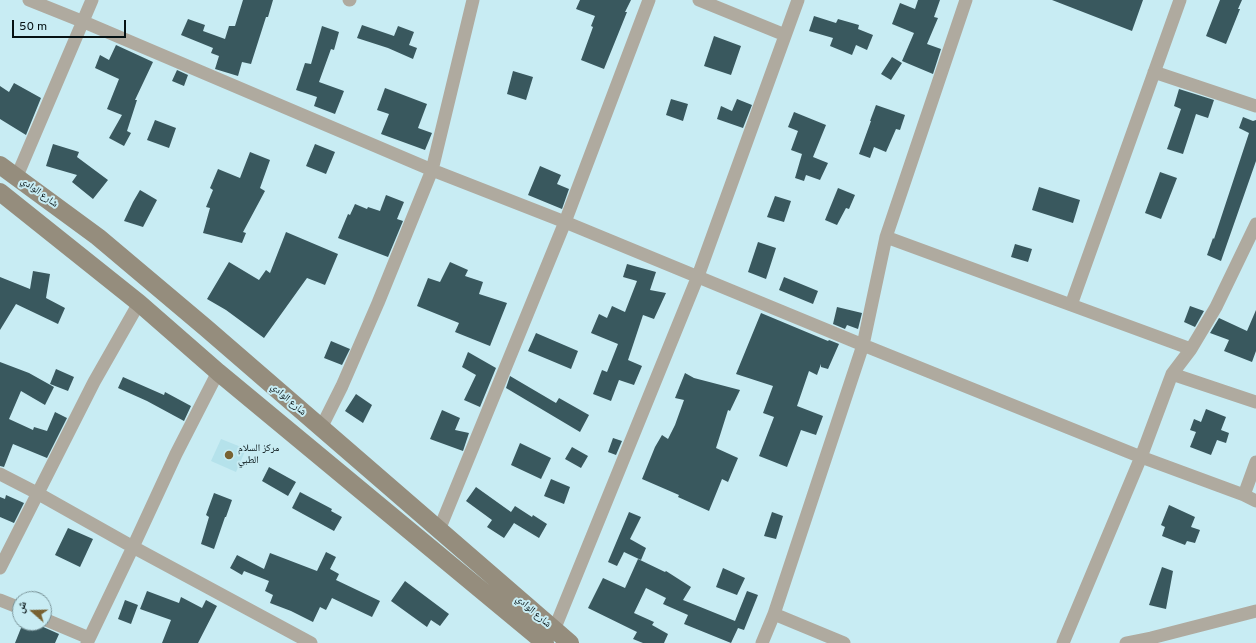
<!DOCTYPE html>
<html>
<head>
<meta charset="utf-8">
<style>
  body { margin:0 }
  #map { position:relative; width:1256px; height:643px; overflow:hidden; background:#c8ecf3; font-family:Overpass,"Noto Naskh Arabic",sans-serif }
  canvas { display:block }
  .north { position:absolute; left:12px; top:591px; width:40px; height:40px; box-sizing:border-box; background:#c8ecf3; border:1px solid #7a9499; border-radius:50%; rotate:290deg; font-size:11px; font-weight:700; line-height:16px; text-align:center; color:#051113 }
  .north::after { content:''; display:block; margin:auto; width:14px; height:18px; background:#786232; clip-path:polygon(50% 0,100% 100%,50% 72%,0 100%) }
  .scale { position:absolute; left:12px; top:20px; width:114px; height:18px; box-sizing:border-box; border:2px solid #051113; border-top:0; padding-left:5px; font-size:12px; line-height:14px; white-space:nowrap; color:#051113; -webkit-text-stroke:3px #c8ecf3; paint-order:stroke }
</style>
</head>
<body>
<div id="map">
<canvas width="1256" height="643"></canvas>
<div class="north">ش</div>
<div class="scale">50 m</div>
</div>
<script>
const ctx = document.querySelector('canvas').getContext('2d');
ctx.lineJoin = 'round';
function fill(path, color) {
  ctx.fillStyle = color;
  ctx.fill(path, 'evenodd');
}
function trace(path, color, width, dash) {
  ctx.strokeStyle = color;
  ctx.lineWidth = width;
  ctx.lineCap = dash ? 'butt' : 'round';
  ctx.setLineDash(dash || []);
  ctx.stroke(path);
}
function write(font, color, halo, rows, align = 'center') {
  ctx.font = font + ' Overpass,"Noto Naskh Arabic",sans-serif';
  ctx.lineWidth = 4;
  ctx.setLineDash([]);
  ctx.textBaseline = 'middle';
  ctx.strokeStyle = halo;
  ctx.fillStyle = color;
  for (const [text, x, y, turn = 0] of rows) {
    ctx.save();
    ctx.translate(x, y);
    ctx.rotate((+turn || 0) * Math.PI / 180);
    ctx.textAlign = isNaN(turn) ? turn : align;
    if (halo) ctx.strokeText(text, 0, 0);
    ctx.fillText(text, 0, 0);
    ctx.restore();
  }
}
const built = new Path2D(`
  M221,439L246,449L236,472L211,461Z`);
const building = new Path2D(`
  M243,0H273L268,17H266L251,64L242,62L238,76L215,69L219,56L211,53L213,48L181,35L188,19L205,25L203,31L225,39L229,26H235Z
  M580,0H631L625,12H627L604,69L581,60L593,27L591,26L595,16L576,9Z
  M918,0H940L934,17L938,18L927,44L941,49L933,74L902,61L914,33L892,24L900,3L915,9Z
  M1052,0H1143L1132,31Z
  M1220,0H1242L1238,9H1240L1226,44L1206,36Z
  M814,16L836,23L838,19L859,25L858,29L873,35L867,50L856,45L852,55L830,46L833,38L809,31Z
  M362,25L394,36L398,26L414,32L409,45L417,48L413,59L388,48L357,38Z
  M322,26L339,32L334,50L331,49L319,82L344,91L335,114L314,106L317,97L296,90L305,63L311,64Z
  M714,36L741,46L731,75L704,66Z
  M116,45L153,62L135,100H137L127,131L131,133L124,146L109,138L122,115L107,109L119,79L95,68L100,55L109,60Z
  M892,57L902,63L891,80L881,74Z
  M177,70L188,75L184,86L172,81Z
  M513,71L533,77L526,100L507,94Z
  M14,83L41,98L26,135L0,119V86L9,92Z
  M385,88L427,104L418,128L432,133L425,150L381,134L389,114L377,110Z
  M1179,89L1214,100L1208,118L1196,114L1183,154L1167,149L1181,109L1174,106Z
  M671,99L688,104L683,121L666,115Z
  M737,99L752,105L743,128L717,119L721,106L732,111Z
  M876,105L905,115L900,130L896,129L886,152L874,147L870,158L859,154L871,121H870Z
  M794,112L826,125L813,157L828,163L820,180L806,175L804,181L795,178L802,154L791,150L798,131L788,127Z
  M1243,117L1253,121L1256,120V161L1221,261L1207,255L1213,238L1214,239L1249,133L1239,128Z
  M155,120L176,128L169,148L147,140Z
  M53,144L79,152L77,157L108,180L93,199L72,182L77,175L46,166Z
  M315,144L335,152L326,174L306,166Z
  M250,152L270,160L260,188L265,191L243,232L246,233L242,243L203,233L210,208L206,207L213,190L210,188L218,169L240,178Z
  M540,166L561,175L557,184L569,189L562,209L528,195Z
  M1160,172L1177,178L1161,219L1145,213Z
  M1039,187L1080,200L1073,223L1032,210Z
  M838,188L855,195L849,209L846,208L837,225L825,220Z
  M140,190L157,200L143,227L124,221L133,202Z
  M386,195L404,202L397,219L403,221L388,257L338,238L348,214L350,215L355,204L367,209L368,207L380,211Z
  M775,196L791,201L784,222L767,217Z
  M286,232L338,254L325,285L307,278L264,338L226,310L207,299L229,262L259,280L266,270L270,273Z
  M758,242L776,248L766,279L748,272Z
  M1015,244L1032,249L1028,262L1011,257Z
  M450,262L468,270L465,276L483,282L479,294L507,303L490,346L455,332L459,323L417,306L428,278L440,282Z
  M627,264L656,272L650,290L666,293L654,319L643,315L628,360L642,366L634,385L619,380L611,401L593,394L602,370L607,372L618,344L591,333L599,314L607,318L612,306L625,312L637,281L623,277Z
  M33,271L50,274L46,298L65,308L58,324L16,304L0,330V277L30,289Z
  M784,277L818,291L813,304L779,290Z
  M1190,306L1204,311L1195,327L1184,322Z
  M837,307L862,313L858,329L847,325L845,329L833,324Z
  M1256,310V351L1252,362L1224,351L1229,340L1210,333L1219,318L1247,331Z
  M761,313L828,341L829,340L839,344L828,369L821,367V364L817,375L809,371L797,406L823,416L816,435L801,430L787,467L759,456L774,417L763,413L773,386L736,374Z
  M536,333L578,351L571,369L528,351Z
  M331,341L350,349L342,365L324,358Z
  M468,352L496,368L480,407L464,400L476,375L462,367Z
  M0,362L29,373L54,387L45,405L21,391L9,419L33,430L34,427L47,431L55,412L67,418L47,458L13,444L4,467L0,466Z
  M56,369L74,377L68,391L50,384Z
  M685,373L694,378L740,390L730,411L728,410L716,448L738,458L728,482L722,479L709,511L678,497L679,495L642,479L655,447L662,435L668,439L675,425L684,400L675,398Z
  M510,376L556,403L559,398L589,415L580,432L506,388Z
  M123,377L164,395L165,392L191,406L184,421L147,401L118,388Z
  M356,394L372,405L363,423L345,411Z
  M1206,409L1226,417L1221,430L1229,433L1226,443L1217,440L1211,455L1190,447L1196,432L1190,430L1194,419L1201,422Z
  M442,410L460,418L455,430L469,433L463,451L430,439Z
  M613,438L622,441L616,455L608,452Z
  M520,443L551,458L541,479L511,465Z
  M572,447L588,456L581,468L565,459Z
  M269,467L296,482L288,496L262,481Z
  M551,479L570,487L564,504L544,496Z
  M476,487L511,512L515,506L532,517L533,515L547,524L539,538L514,523L504,538L487,527L492,520L466,501Z
  M300,492L332,509L331,511L342,517L334,531L292,508Z
  M214,493L232,500L226,517H225L214,549L201,544L209,517L206,515Z
  M6,495L24,503L14,523L0,517V497L5,499Z
  M1169,505L1195,517L1191,527L1200,530L1195,543L1187,541L1185,545L1162,536L1165,527L1161,525Z
  M629,512L641,517L630,539L646,548L641,560L624,552L617,566L608,562Z
  M772,512L783,516L776,539L764,536Z
  M68,528L93,539L80,567L55,555Z
  M326,552L336,557L330,569L339,574L336,580L380,601L372,617L332,598L326,610L320,607L313,622L291,611L270,603L273,595L265,591L269,581L244,571L242,575L230,568L237,555L264,569L270,553L317,571Z
  M638,559L665,572L666,571L691,587L683,600L735,621L747,591L758,595L744,630L738,628L731,643L684,624L688,615L663,604L666,598L646,588L634,613L654,622L652,625L668,634L664,643H643L633,639L637,632L588,608L603,578L625,588Z
  M1162,567L1173,571L1166,609L1149,605Z
  M723,568L745,578L737,595L716,587Z
  M405,581L449,614L440,626L431,620L427,627L391,601Z
  M147,591L179,603L181,597L202,608L206,600L217,606L198,643H162L171,620L140,609Z
  M125,600L138,605L131,624L118,619Z
  M23,623H37L41,626L59,634L55,643H15Z`);
const minor = new Path2D(`
  M29,0L84,22L432,170L565,222L863,345L1141,457L1244,495
  M349,0H350
  M699,0L785,35
  M1154,72L1256,106
  M17,176L92,0
  M886,237L1191,349
  M1071,305L1180,0
  M1172,374L1256,402
  M321,428L342,386L378,303L432,170L473,0
  M1256,462L1244,495L1256,501
  M0,474L37,493L133,547L311,643
  M439,530L565,222L649,0
  M0,568L94,382L139,303
  M0,600L20,608
  M774,614L844,643
  M44,619L89,638
  M554,630L698,276L798,0
  M87,643L133,547L176,454L218,372
  M762,643L774,614L863,345L886,237L966,0
  M1063,643L1141,457L1172,374L1191,349L1216,307L1256,224
  M1126,643L1151,638L1256,611`);
const secondary = new Path2D(`
  M0,165L98,237L206,328L570,643
  M0,192L139,303L218,372L545,643`);
const markers = [
  [229,455,5,"#786232"]
];
const streetNames = [
  ["شارع الوادي",39,193,36],
  ["شارع الوادي",288,400,41],
  ["شارع الوادي",533,612,41]
];
const poiNames = [
  ["مركز السلام",238,449],
  ["الطبي",238,461]
];
fill(built, '#b5e2eb');
fill(building, '#39585e');
trace(minor, '#afaa9f', 13);
trace(secondary, '#958d7d', 18);
for (const [x, y, r, color] of markers) {
  const dot = new Path2D();
  dot.arc(x, y, r, 0, 2 * Math.PI);
  ctx.fillStyle = color;
  ctx.fill(dot);
  trace(dot, '#c8ecf3', 1.5);
}
write('10px', '#051113', '#c8ecf3', streetNames);
write('10px', '#051113', '#c8ecf3', poiNames, 'left');
</script>
</body>
</html>
